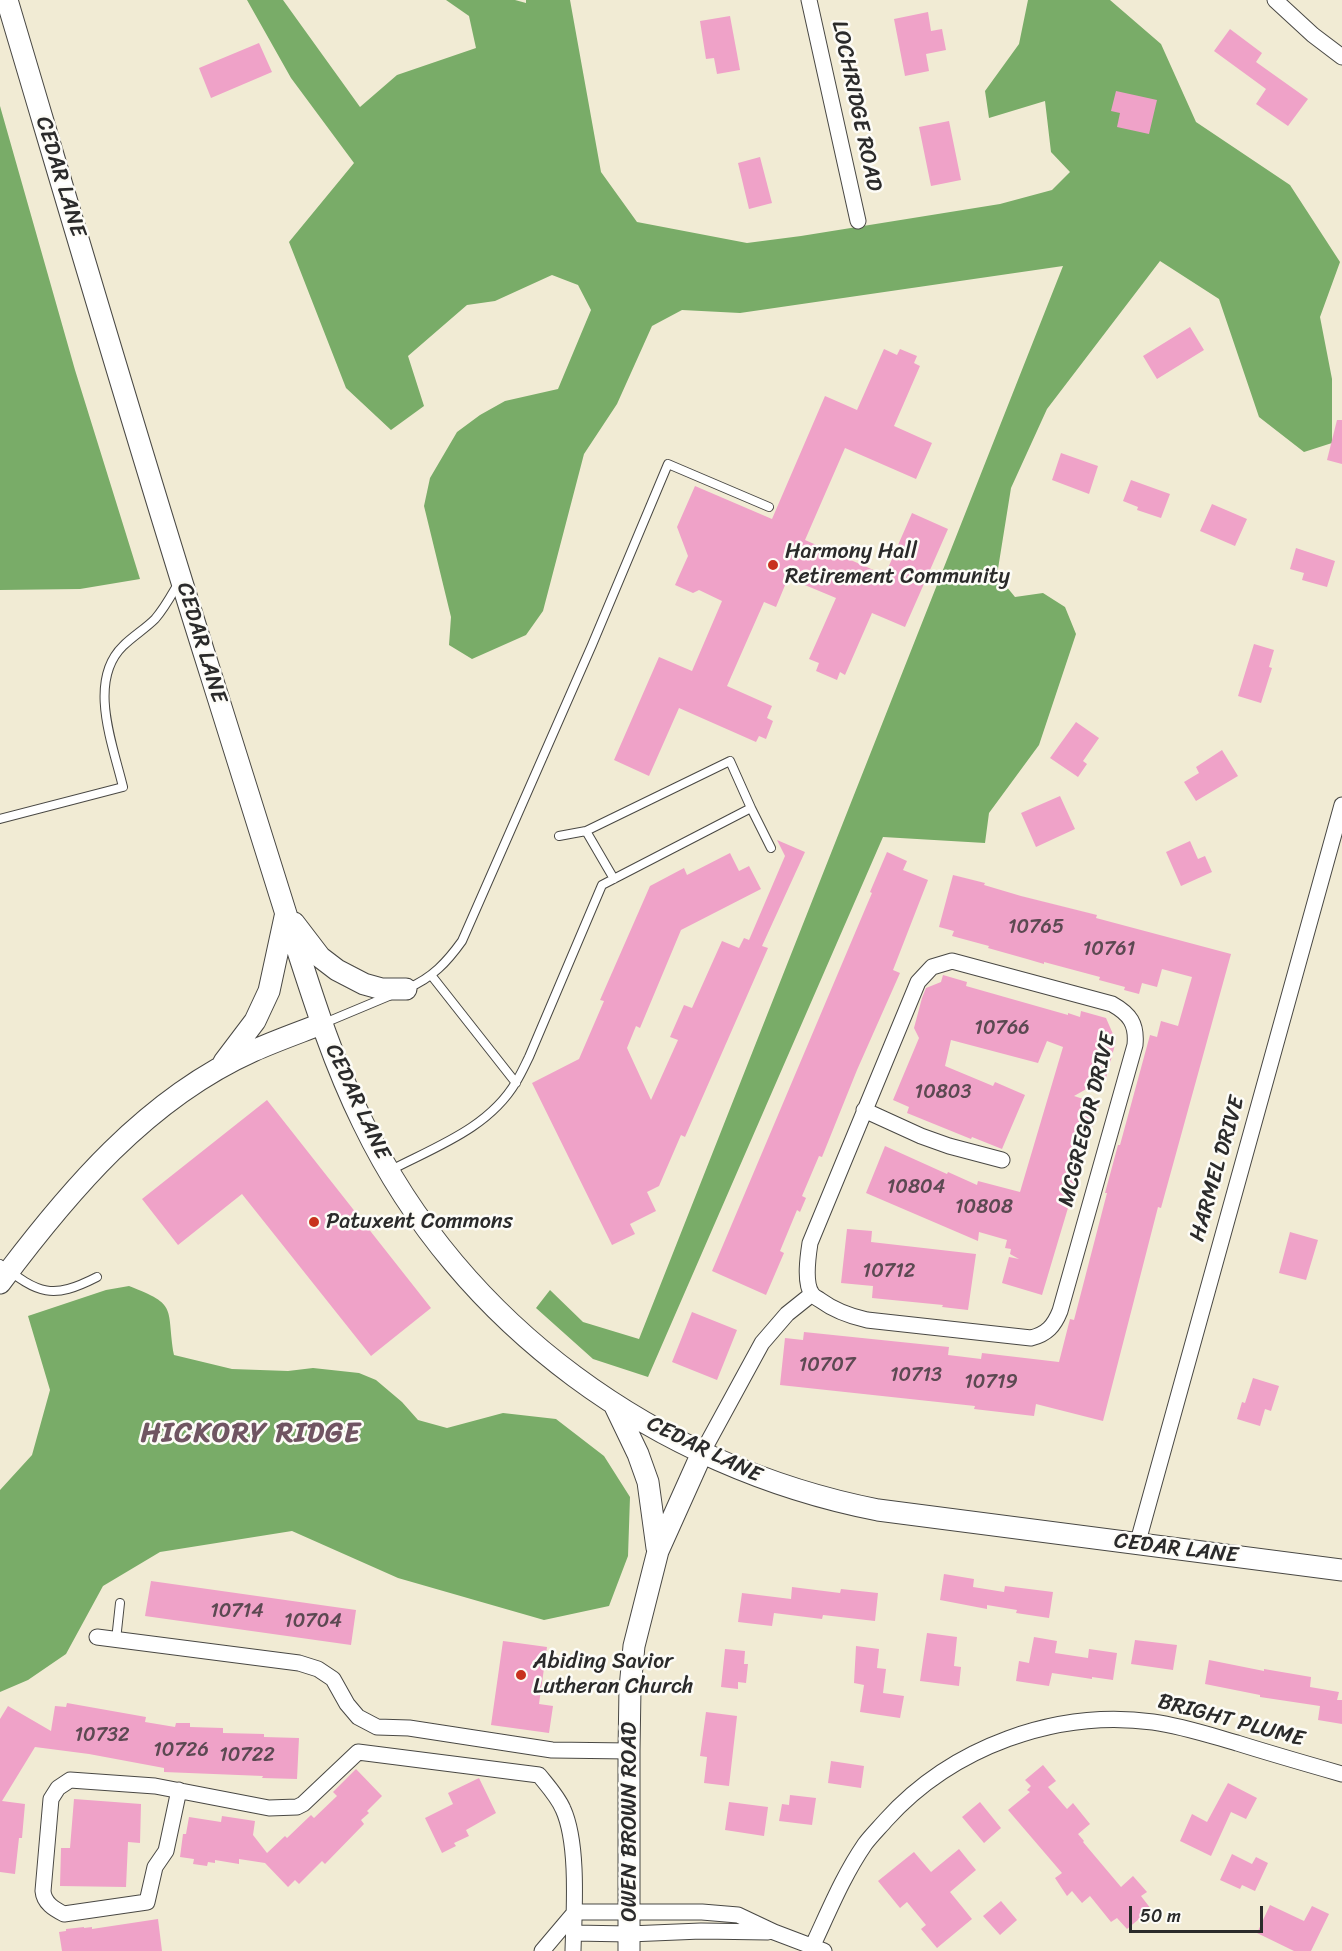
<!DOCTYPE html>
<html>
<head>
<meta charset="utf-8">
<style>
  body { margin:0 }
  #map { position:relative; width:1342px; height:1951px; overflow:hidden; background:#f1ebd4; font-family:Sriracha,sans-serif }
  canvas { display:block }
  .scale { position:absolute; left:1129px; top:1906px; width:134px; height:27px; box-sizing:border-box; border:3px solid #2b2b2b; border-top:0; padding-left:8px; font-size:18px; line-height:21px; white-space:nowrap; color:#2b2b2b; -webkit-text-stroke:4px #fdfcf7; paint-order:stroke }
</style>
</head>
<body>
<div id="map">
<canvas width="1342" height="1951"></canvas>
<div class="scale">50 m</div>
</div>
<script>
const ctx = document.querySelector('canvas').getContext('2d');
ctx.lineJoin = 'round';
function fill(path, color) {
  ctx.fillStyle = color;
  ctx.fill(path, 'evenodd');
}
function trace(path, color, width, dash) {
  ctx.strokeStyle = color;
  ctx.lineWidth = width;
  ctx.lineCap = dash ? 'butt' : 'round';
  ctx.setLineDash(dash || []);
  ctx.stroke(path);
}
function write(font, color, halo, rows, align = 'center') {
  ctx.font = font + ' Sriracha,sans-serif';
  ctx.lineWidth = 5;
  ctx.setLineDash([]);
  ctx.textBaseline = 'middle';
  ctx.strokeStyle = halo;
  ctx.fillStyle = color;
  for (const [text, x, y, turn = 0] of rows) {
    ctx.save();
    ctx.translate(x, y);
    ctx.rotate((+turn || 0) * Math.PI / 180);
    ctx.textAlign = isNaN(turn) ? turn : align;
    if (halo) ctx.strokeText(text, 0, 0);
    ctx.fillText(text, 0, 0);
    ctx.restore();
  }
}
const forest = new Path2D(`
  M247,0H283L360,107L397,75L476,48L469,16L446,0H515L526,3V0H570L601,172L637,222L747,243L801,236L1000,204L1052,190L1070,172L1051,152L1045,101L989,118L985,91L1019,44L1028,0H1110L1161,44L1196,122L1290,185L1340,262L1320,317L1332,379V443L1304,452L1259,417L1219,299L1160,261L1047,409L1011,488L997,575L1015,597L1043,593L1065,607L1076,634L1039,745L989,813L985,843L883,837L648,1377L593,1359L536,1308L550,1290L583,1322L639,1339L1063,266L740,313L682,310L652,326L617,404L584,454L543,611L526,635L472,659L449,645L451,617L424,506L430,478L457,432L480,415L505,401L558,389L591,310L578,285L552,275L495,301L467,305L408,356L424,406L391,430L346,388L289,242L354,163L291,78Z
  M0,106L75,370L140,579L80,589L0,590Z
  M129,1286C179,1305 166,1308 174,1355L232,1369L288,1371L313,1368L359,1373L376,1380L402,1402L418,1420L447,1428L503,1413L556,1419L604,1456L630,1497L628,1556L609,1606L544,1620L398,1578L292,1531L160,1552L103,1586L66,1654L28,1680L0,1692V1490L32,1455L50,1390L28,1316L106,1290Z`);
const building = new Path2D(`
  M928,12L931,31L942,29L946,50L926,54L929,71L905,76L894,19Z
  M730,16L740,70L717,74L714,58L706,59L700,21Z
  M1230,29L1262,53L1256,62L1308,99L1288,126L1256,104L1266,89L1214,51Z
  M259,43L272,72L211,98L199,68Z
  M1116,91L1157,100L1149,134L1117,127L1120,113L1111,111Z
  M949,121L961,180L931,186L919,127Z
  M760,157L772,203L749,209L738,163Z
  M1190,327L1204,350L1157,379L1143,356Z
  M884,349L897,355L900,349L917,356L914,363L920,366L894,426L932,443L916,479L845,448L805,540L885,575L912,513L948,529L905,627L872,613L845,675L840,672L837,680L816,671L819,663L809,659L836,598L788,578L776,607L764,602L727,686L772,706L767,718L773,721L766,739L759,736L756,742L679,708L649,776L614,760L659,657L692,671L722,601L699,590L693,593L675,585L688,556L677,527L695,486L772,519L825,396L857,410Z
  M1337,420H1342V464L1327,460Z
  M1061,453L1098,466L1089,494L1052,480Z
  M1131,480L1170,494L1161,518L1137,510L1138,507L1123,501Z
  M1212,504L1247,519L1235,546L1200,531Z
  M1296,548L1335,561L1327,587L1302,580L1304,573L1290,569Z
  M1254,644L1274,650L1269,667L1272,668L1261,703L1238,696Z
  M1076,722L1099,738L1083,761L1087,764L1078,777L1050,758Z
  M1222,750L1238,776L1196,801L1184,782L1199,773L1196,767Z
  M1060,796L1075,829L1036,847L1021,813Z
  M777,840L805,852L762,946L768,948L685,1137L681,1135L659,1186L647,1192L656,1211L630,1224L635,1234L612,1245L532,1083L579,1059L604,1001L600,1000L650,886L684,868L687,875L730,853L739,871L749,866L761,889L681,930L640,1028L636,1026L627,1048L651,1100L678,1040L670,1037L684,1005L692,1008L722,941L739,948L744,938L749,940L785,856Z
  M1190,841L1198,859L1205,856L1212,872L1181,886L1166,852Z
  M887,852L907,861L903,870L928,880L893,970L900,973L857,1070L822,1157L819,1156L802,1196L806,1198L800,1212L797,1210L780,1251L784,1253L766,1295L712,1271L866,907L872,893L870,892Z
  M953,875L985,883L984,885L1021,896L1097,915L1096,918L1231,954L1161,1208L1158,1207L1103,1421L1036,1404L1034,1416L974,1409L975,1406L780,1385L785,1338L803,1340L804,1332L949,1347L948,1355L981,1359L982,1353L1059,1362L1070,1319L1074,1320L1107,1193H1105L1118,1145H1120L1150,1035L1157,1037L1161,1021L1178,1026L1192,977L1162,969L1157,987L1142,983L1139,994L1124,990L1125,987L1099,980L1100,977L1044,962V964L1027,959L988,948L989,946L952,936L954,931L939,927Z
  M943,975L967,982L966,986L1068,1015V1013L1080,1017L1081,1011L1106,1018L1116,1041L1106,1078L1074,1096L1099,1104L1042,1295L1002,1283L1009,1257L1019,1259L1010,1254L1011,1249L1005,1248L1007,1240L979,1232L978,1241L866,1193L885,1146L947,1174L948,1172L977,1185L978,1181L1020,1192L1063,1047L1047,1041L1038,1063L951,1040L945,1066L993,1086L995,1082L1025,1095L1002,1149L972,1137L971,1139L907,1113L909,1107L893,1100L919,1038L914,1028L922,998L926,988L941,982Z
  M267,1100L431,1308L371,1356L242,1194L178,1245L142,1199Z
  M847,1229L872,1231L871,1242L976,1254L968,1310L942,1307L943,1305L872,1298L873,1286L841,1283Z
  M1290,1232L1318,1240L1306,1280L1279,1273Z
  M692,1312L737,1330L717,1380L672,1362Z
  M1253,1378L1279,1386L1271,1411L1265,1409L1260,1426L1237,1419L1242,1402L1245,1403Z
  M944,1574L974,1579L973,1587L1004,1592L1005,1586L1053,1592L1049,1618L1016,1613L1017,1610L987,1605V1609L940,1600Z
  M151,1581L356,1610L351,1645L145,1616Z
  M792,1587L840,1593L841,1589L878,1593L875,1621L823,1615L822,1619L774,1613L772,1626L738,1622L742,1593L791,1599Z
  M927,1633L957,1637L954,1666L961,1667L959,1686L920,1681Z
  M1034,1637L1057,1641L1055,1653L1088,1658L1089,1649L1117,1653L1113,1680L1092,1677V1679L1052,1673L1049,1686L1016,1681L1019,1661L1029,1663Z
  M1135,1640L1177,1645L1173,1670L1131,1664Z
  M503,1641L547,1647L539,1704L553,1706L549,1733L491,1725Z
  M856,1646L879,1649L877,1668L886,1669L883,1693L904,1696L900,1718L860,1712L864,1685L854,1683Z
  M725,1649L745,1651L744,1664H748L746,1683L738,1682V1689L721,1687Z
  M1209,1660L1264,1671V1669L1311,1677L1310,1687L1339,1692L1337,1700H1342V1724L1318,1720L1320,1706L1260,1697V1695L1205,1684Z
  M67,1703L146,1717L145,1722L175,1727L176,1723H190V1727L223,1728V1733L264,1734V1737L299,1738L297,1779L262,1778L263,1776L164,1772V1768L89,1754L35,1747L2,1801L25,1804L22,1838H19L15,1874L0,1872V1719L8,1706L51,1731L55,1706L66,1707Z
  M706,1712L737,1716L729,1786L704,1783L707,1757L700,1756Z
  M831,1761L864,1766L861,1788L828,1783Z
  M1043,1765L1056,1781L1048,1787L1067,1809L1073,1803L1090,1824L1078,1834L1084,1841L1083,1842L1121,1887L1133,1876L1147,1892L1141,1896L1151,1909L1127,1929L1117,1918L1111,1922L1090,1896L1082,1903L1072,1891L1067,1896L1055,1878L1062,1873L1008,1810L1030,1792L1027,1790L1031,1786L1025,1780Z
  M356,1769L382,1796L367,1811L369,1813L361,1820L364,1824L325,1864L322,1861L299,1884L295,1880L288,1887L265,1863L239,1859V1864L215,1860V1863L208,1862L207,1866L193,1864L194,1859L180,1857L183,1834H186L189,1817L221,1822L222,1816L255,1821L253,1835L267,1853L285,1836L287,1838L311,1815L314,1818L337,1796L333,1792Z
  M479,1778L496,1813L466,1830L469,1836L454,1843L456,1846L442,1853L425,1818L453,1804L448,1793Z
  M1228,1783L1257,1798L1246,1819L1231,1812L1211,1856L1180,1841L1192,1814L1207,1822Z
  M790,1795L816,1798L812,1825L779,1821L782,1804L789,1805Z
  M74,1799L141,1804L140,1843L128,1842L126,1887L60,1886L61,1848H70Z
  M729,1802L768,1807L764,1836L725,1830Z
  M980,1802L1001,1828L984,1843L962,1817Z
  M959,1849L976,1870L950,1892L972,1919L937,1948L921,1929L926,1925L907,1902L900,1908L878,1881L914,1852L931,1872Z
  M1232,1854L1252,1864L1256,1857L1268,1863L1255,1891L1242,1885L1240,1889L1220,1880Z
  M1001,1901L1017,1920L1000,1935L983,1916Z
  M1270,1905L1304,1921L1312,1906L1329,1914L1311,1951H1294L1257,1933Z
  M158,1919L162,1951H62L59,1932L66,1931V1929L84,1927V1928L92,1927V1929Z`);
const lane = new Path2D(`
  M0,819L123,787C113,745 87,681 123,646C133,636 145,629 155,619C164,609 171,596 178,584
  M586,831L614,879
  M559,836L586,831L730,761L751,808
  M431,975L516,1083
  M408,988C432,978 447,962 462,941L592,645L668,464L769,507
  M322,1024L389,996
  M391,1170C435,1147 489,1128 516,1082C521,1074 525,1065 529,1057L602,885L751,808L771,848
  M0,1264C39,1294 52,1300 97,1277
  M116,1640L120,1603`);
const street = new Path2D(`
  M809,0L858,221
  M1275,0L1313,35L1342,57
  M952,961L1112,1004C1130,1014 1137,1024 1135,1045L1060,1311C1054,1326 1047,1334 1031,1338L867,1320C849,1316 835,1311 820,1300C817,1298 814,1297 812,1294C804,1283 808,1256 810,1243L918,982L932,967Z
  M864,1110L921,1136L949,1146L1002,1160
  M702,1453L762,1343L787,1314L812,1294
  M1137,1545L1342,805
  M97,1637L299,1663L318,1669L333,1679L347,1704L358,1717L377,1727L409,1728L552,1750L629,1751
  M179,1790L166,1851L155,1867L147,1902L64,1914C54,1909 44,1903 43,1891L51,1799L58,1788L70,1780L155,1786L269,1808L297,1807L303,1804L358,1752L539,1775C547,1785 558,1797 563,1809C579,1844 574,1912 573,1951
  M574,1933L629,1934L701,1931L768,1932
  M813,1945C829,1911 843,1876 865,1844C871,1836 879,1828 886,1820C952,1747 1056,1709 1153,1722C1182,1726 1209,1735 1237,1743C1272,1754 1307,1764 1342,1774
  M542,1951L575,1912H702L738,1915L774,1932L824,1951`);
const secondary = new Path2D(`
  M7,0C74,225 140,451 211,675C236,755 261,834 286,914C309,985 330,1056 363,1123C461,1326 658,1467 878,1510L1342,1570
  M294,923L320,957L337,970L364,984L382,989H406
  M224,1062L255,1021L269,991L285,917
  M0,1283C68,1192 146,1099 253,1051C275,1041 298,1033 321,1024
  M614,1404L638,1454L648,1482L657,1548
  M629,1951V1751L630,1688L634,1646L658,1551L702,1453`);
const markers = [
  [773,565,6,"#c8321e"],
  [314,1222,6,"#c8321e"],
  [521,1675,6,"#c8321e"]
];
const numberNames = [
  ["10765",1036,928],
  ["10761",1109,950],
  ["10766",1002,1029],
  ["10803",943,1093],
  ["10804",916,1188],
  ["10808",984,1208],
  ["10712",889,1272],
  ["10707",827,1366],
  ["10713",916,1376],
  ["10719",991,1383],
  ["10714",237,1612],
  ["10704",313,1622],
  ["10732",102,1736],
  ["10726",181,1751],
  ["10722",247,1756]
];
const streetNames = [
  ["LOCHRIDGE ROAD",856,106,78],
  ["CEDAR LANE",60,177,73],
  ["CEDAR LANE",201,643,73],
  ["CEDAR LANE",357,1102,65],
  ["MCGREGOR DRIVE",1088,1120,-76],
  ["HARMEL DRIVE",1218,1169,-74],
  ["CEDAR LANE",704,1450,26],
  ["CEDAR LANE",1176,1549,7],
  ["BRIGHT PLUME",1231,1721,15],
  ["OWEN BROWN ROAD",630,1822,-90]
];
const poiNames = [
  ["Harmony Hall",785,552],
  ["Retirement Community",785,577],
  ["Patuxent Commons",326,1222],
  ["Abiding Savior",533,1662],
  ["Lutheran Church",533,1687]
];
const districtNames = [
  ["HICKORY RIDGE",251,1434]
];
fill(forest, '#79ac68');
fill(building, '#efa2c8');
trace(lane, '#494844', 10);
trace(street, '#494844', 17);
trace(secondary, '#494844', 23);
trace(lane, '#fff', 8);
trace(street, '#fff', 15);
trace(secondary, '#fff', 21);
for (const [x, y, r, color] of markers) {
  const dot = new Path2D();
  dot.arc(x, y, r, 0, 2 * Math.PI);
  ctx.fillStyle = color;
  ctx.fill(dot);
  trace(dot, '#fdfcf7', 2);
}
write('20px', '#5c4952', null, numberNames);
write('22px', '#2b2b2b', '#fdfcf7', streetNames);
write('22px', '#2b2b2b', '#fdfcf7', poiNames, 'left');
ctx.letterSpacing = '1.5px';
write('bold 28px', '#705562', '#fdfcf7', districtNames);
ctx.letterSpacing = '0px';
</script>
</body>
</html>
